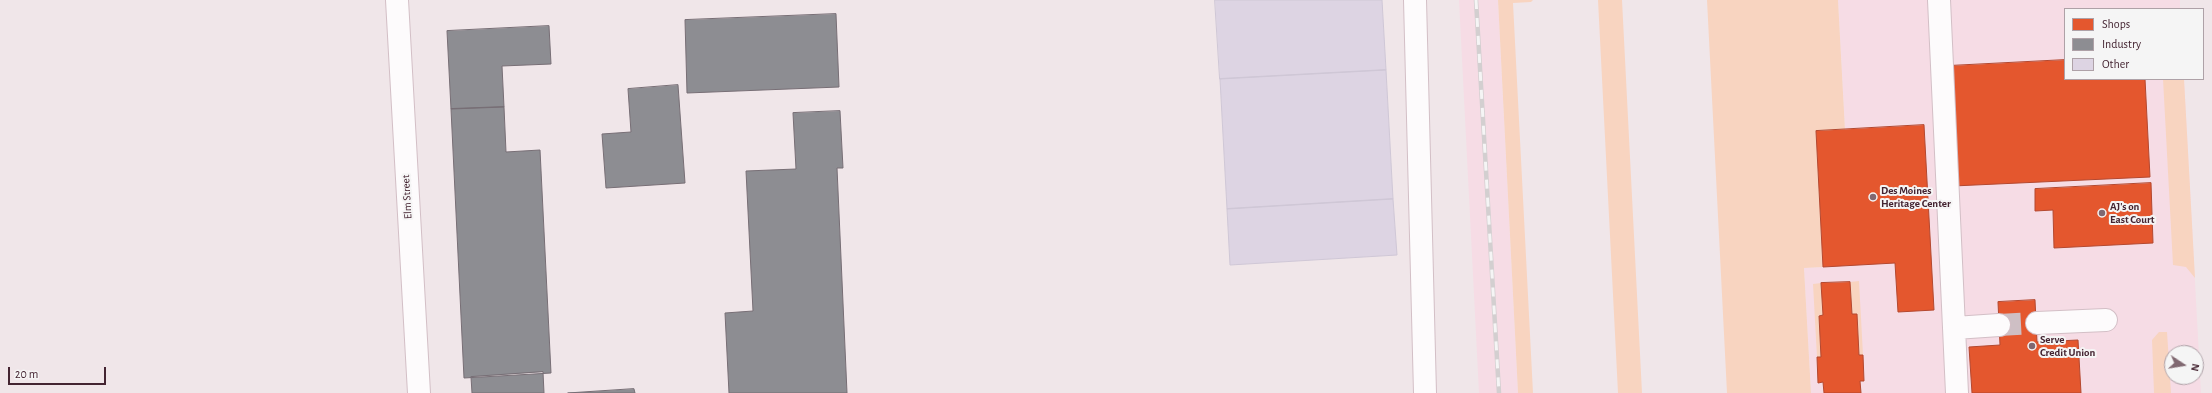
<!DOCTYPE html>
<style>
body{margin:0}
#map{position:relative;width:2212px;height:393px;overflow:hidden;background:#f0e6e9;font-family:"Alegreya Sans",sans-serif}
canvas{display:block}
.legend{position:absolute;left:2064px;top:8px;width:140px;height:72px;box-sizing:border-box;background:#f5f5f5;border:1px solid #aea1a7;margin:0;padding:5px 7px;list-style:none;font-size:12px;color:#442431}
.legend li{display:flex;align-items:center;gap:8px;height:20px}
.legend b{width:20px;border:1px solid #aea1a7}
.north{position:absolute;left:2164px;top:345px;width:40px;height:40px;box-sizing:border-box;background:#f5f5f5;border:1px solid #aea1a7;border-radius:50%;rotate:102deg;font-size:11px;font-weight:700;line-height:16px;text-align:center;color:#442431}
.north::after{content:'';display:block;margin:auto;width:14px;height:18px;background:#806871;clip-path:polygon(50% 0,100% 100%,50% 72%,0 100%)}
.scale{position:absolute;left:8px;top:367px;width:98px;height:18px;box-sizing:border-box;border:2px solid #442431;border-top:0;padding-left:5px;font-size:12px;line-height:14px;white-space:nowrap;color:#442431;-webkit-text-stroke:3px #f5f5f5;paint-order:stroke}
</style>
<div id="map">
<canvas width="2212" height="393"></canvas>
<ul class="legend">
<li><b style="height:11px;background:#e4572e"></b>Shops</li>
<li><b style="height:11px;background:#8d8d92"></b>Industry</li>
<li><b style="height:11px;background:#ddd4e3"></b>Other</li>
</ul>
<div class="north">N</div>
<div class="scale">20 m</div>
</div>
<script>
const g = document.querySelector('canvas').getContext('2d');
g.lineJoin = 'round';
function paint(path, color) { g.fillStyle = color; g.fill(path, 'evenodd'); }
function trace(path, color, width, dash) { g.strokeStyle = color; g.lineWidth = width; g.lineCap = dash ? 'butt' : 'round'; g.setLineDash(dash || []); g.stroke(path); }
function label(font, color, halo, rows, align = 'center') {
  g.font = font + ' "Alegreya Sans",sans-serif'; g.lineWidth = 4; g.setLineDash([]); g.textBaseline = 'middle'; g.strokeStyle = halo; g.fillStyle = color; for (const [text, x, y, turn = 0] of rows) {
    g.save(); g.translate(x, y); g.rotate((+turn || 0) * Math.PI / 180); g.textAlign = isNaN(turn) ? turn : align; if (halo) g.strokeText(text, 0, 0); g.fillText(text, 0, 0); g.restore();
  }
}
paint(new Path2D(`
 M 1459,0 L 1498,0 L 1518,393 L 1479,393 Z
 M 1838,0 L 2180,0 L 2180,9 L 2065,9 L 2065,79 L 2184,79 L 2201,393 L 1811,393 L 1804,268 L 1823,267 L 1816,131 L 1845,129 ZM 2172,353 L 2196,353 L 2196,377 L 2172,377 Z`), '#f6dce5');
paint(new Path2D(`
 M 1498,0 L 1533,0 L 1531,2 L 1513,3 L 1533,393 L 1518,393 Z
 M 1598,0 L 1622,0 L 1642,393 L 1618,393 Z
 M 1707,0 L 1838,0 L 1845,130 L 1816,132 L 1823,267 L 1804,268 L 1811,393 L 1727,393 Z
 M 2163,79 L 2184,79 L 2195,278 L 2186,267 L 2173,265 Z
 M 1859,281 L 1863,355 L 1859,355 L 1857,314 L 1852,314 L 1850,282 Z
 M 1821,283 L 1823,315 L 1819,316 L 1821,357 L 1817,357 L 1813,284 Z
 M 2159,332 L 2167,332 L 2171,393 L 2154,393 L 2152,340 Z`), '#f8d4c0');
const shops = new Path2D(`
 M 2065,60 L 2065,79 L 2145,79 L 2150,177 L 1953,186 L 1948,66 Z
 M 1924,125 L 1934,310 L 1898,312 L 1895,263 L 1823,267 L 1816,131 Z
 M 2151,183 L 2153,243 L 2054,248 L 2053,210 L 2035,211 L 2035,189 Z
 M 1850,282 L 1852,314 L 1857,314 L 1859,355 L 1863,355 L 1864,381 L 1860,381 L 1861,393 L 1824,393 L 1823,382 L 1818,383 L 1817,357 L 1821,357 L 1819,316 L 1823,315 L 1821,283 Z
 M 2035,300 L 2037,342 L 2078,340 L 2081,393 L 1972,393 L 1969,347 L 2000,345 L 1998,302 Z`);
paint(shops, '#e4572e');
trace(shops, '#b4482f', 1);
const industry = new Path2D(`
 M 836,14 L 839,87 L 687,93 L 685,20 Z
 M 549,26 L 551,64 L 502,66 L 504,107 L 451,109 L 447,31 Z
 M 678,85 L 685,183 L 606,188 L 602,134 L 631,132 L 628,89 Z
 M 504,107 L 506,152 L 540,150 L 551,373 L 464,378 L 451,109 Z
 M 840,111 L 843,168 L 837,168 L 847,393 L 729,393 L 725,313 L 753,311 L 746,171 L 796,169 L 793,113 Z
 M 543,372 L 544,393 L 472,393 L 471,377 Z
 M 634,389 L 635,393 L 568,393 Z`);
paint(industry, '#8d8d92');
trace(industry, '#776e75', 1);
const building = new Path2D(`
 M 1215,0 L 1382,0 L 1386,70 L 1220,79 Z
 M 1386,70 L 1393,199 L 1227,209 L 1220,79 Z
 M 1393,199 L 1397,255 L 1230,265 L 1227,209 Z`);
paint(building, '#ddd4e3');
trace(building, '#cfc7d6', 1);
trace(new Path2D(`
 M 1999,325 L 2037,323`), '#cebfc4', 22, [22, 11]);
const minor = new Path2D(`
 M 397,0 L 419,393
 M 1415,0 L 1425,393
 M 1939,0 L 1957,393
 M 2037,323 L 2106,320
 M 1955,328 L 1999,325`);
trace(minor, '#d3bfc6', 24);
trace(minor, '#fdfbfc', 22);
const rail = new Path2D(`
 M 1476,0 L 1499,393`);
trace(rail, '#d3cfd0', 4.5);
trace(rail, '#f5f5f5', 3, [9]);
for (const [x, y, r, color] of [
 [1873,197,4,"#806871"],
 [2102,213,4,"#806871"],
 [2032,346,4,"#806871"]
]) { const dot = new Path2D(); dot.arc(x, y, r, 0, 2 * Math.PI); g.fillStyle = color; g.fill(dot); trace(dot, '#f5f5f5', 1.5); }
label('bold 11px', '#442431', '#f5f5f5', [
 ["Des Moines",1881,191],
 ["Heritage Center",1881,204],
 ["AJ's on",2110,207],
 ["East Court",2110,220],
 ["Serve",2040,340],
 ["Credit Union",2040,353]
], 'left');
label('11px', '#442431', '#f5f5f5', [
 ["Elm Street",407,197,-93]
]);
</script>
